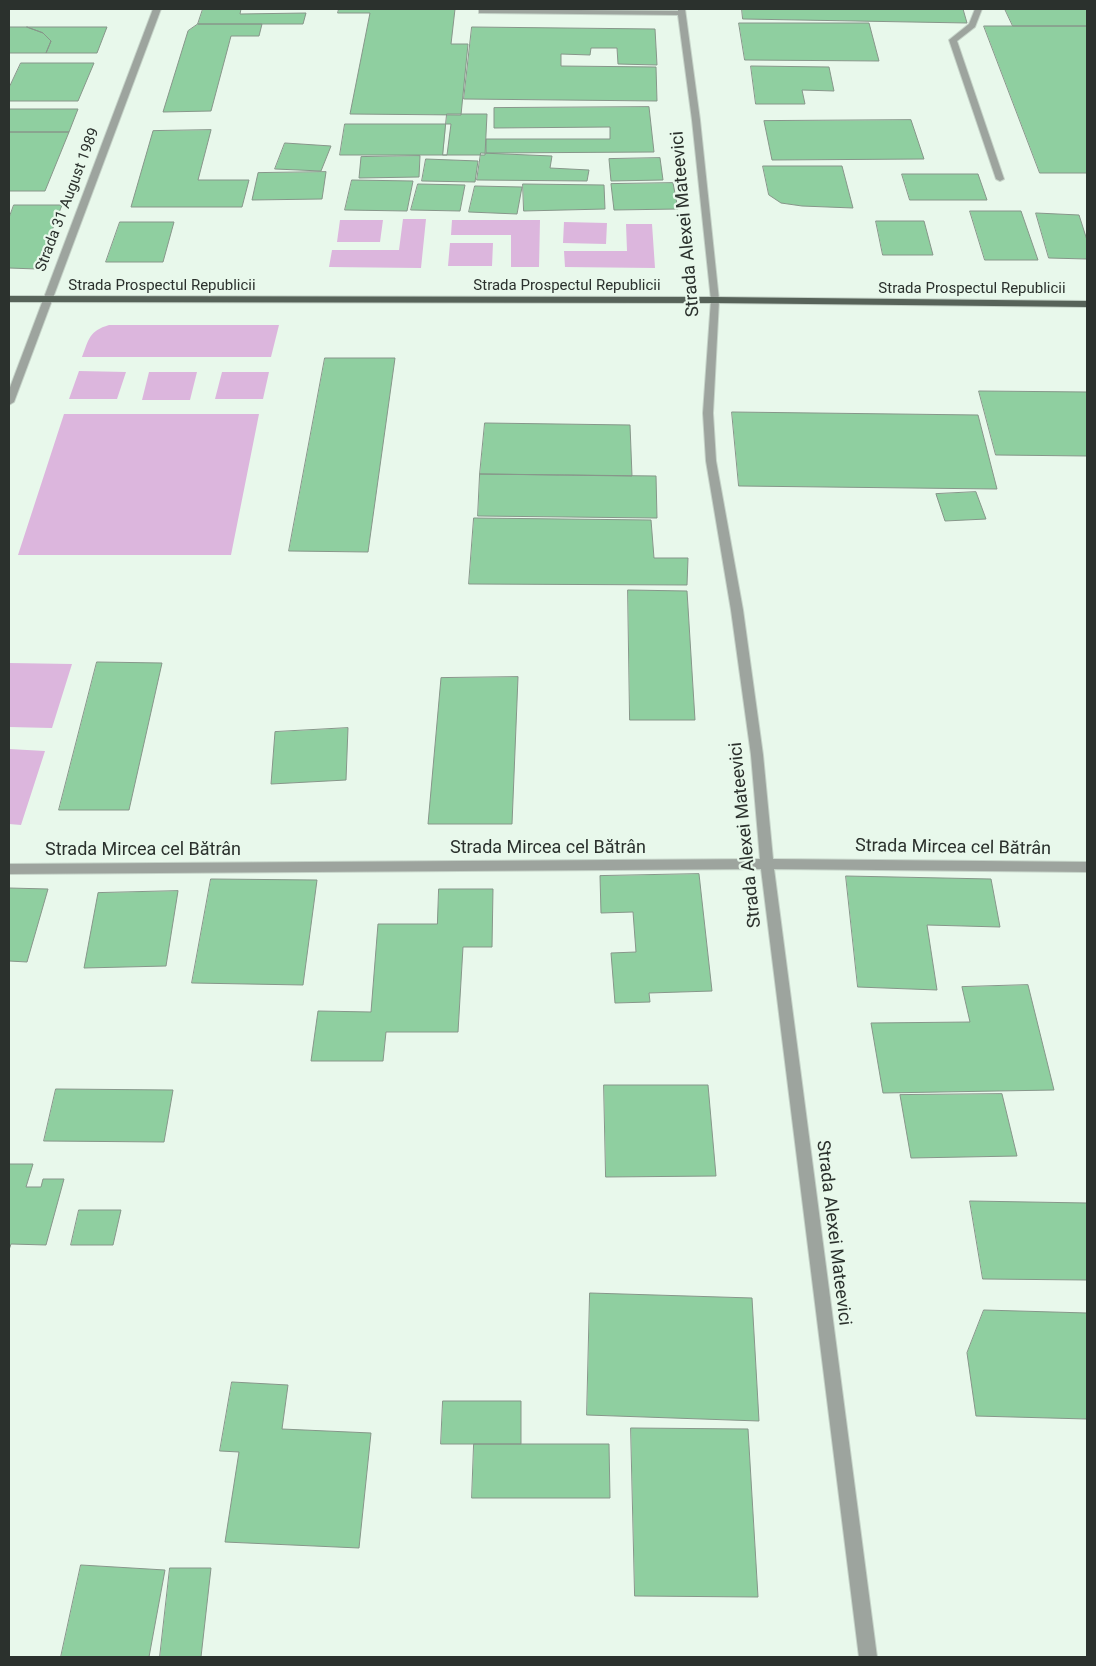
<!DOCTYPE html>
<meta charset="utf-8">
<style>
body{margin:0}
#map{position:relative;width:1096px;height:1666px;overflow:hidden;background:#e8f8eb;font-family:Roboto,sans-serif}
canvas{display:block}
.frame{position:absolute;inset:0;border:10px solid #2b312d;pointer-events:none}
</style>
<div id="map">
<canvas width="1096" height="1666"></canvas>
<div class="frame"></div>
</div>
<script>
const g = document.querySelector('canvas').getContext('2d');
g.lineJoin = 'round';
function paint(path, color) { g.fillStyle = color; g.fill(path, 'evenodd'); }
function trace(path, color, width, dash) { g.strokeStyle = color; g.lineWidth = width; g.lineCap = dash ? 'butt' : 'round'; g.setLineDash(dash || []); g.stroke(path); }
function label(font, color, halo, rows, align = 'center') {
  g.font = font + ' Roboto,sans-serif'; g.lineWidth = 4.5; g.setLineDash([]); g.textBaseline = 'middle'; g.strokeStyle = halo; g.fillStyle = color; for (const [text, x, y, turn = 0] of rows) {
    g.save(); g.translate(x, y); g.rotate((+turn || 0) * Math.PI / 180); g.textAlign = isNaN(turn) ? turn : align; if (halo) g.strokeText(text, 0, 0); g.fillText(text, 0, 0); g.restore();
  }
}
paint(new Path2D(`
 M 403,219 L 426,219 L 421,268 L 329,267 L 332,250 L 399,250 Z
 M 340,220 L 383,220 L 380,242 L 337,242 Z
 M 452,220 L 540,220 L 539,267 L 511,267 L 511,235 L 451,235 Z
 M 564,222 L 607,223 L 606,244 L 563,243 Z
 M 626,224 L 652,224 L 655,268 L 565,267 L 564,251 L 627,251 Z
 M 450,243 L 493,243 L 492,266 L 448,266 Z
 M 109,325 L 279,325 L 271,357 L 82,357 C 89,339 89,331 109,325 Z
 M 79,371 L 126,372 L 117,399 L 69,399 Z
 M 149,372 L 197,372 L 190,400 L 142,400 Z
 M 222,372 L 269,372 L 263,399 L 215,399 Z
 M 64,414 L 259,414 L 231,555 L 18,555 Z
 M 9,663 L 72,664 L 52,728 L 9,727 Z
 M 9,749 L 45,751 L 21,825 L 9,824 Z`), '#dcb6dd');
const building = new Path2D(`
 M 203,9 L 241,9 L 240,14 L 306,13 L 303,24 L 198,24 Z
 M 339,9 L 455,9 L 451,44 L 468,44 L 461,115 L 350,114 L 370,13 L 338,13 Z
 M 742,9 L 963,9 L 967,23 L 743,19 Z
 M 1005,9 L 1087,9 L 1087,26 L 1013,26 Z
 M 739,23 L 869,23 L 879,61 L 745,60 Z
 M 198,24 L 262,24 L 259,36 L 231,36 L 211,111 L 163,112 L 188,31 Z
 M 984,26 L 1087,26 L 1087,173 L 1040,173 Z
 M 9,27 L 27,27 L 43,33 L 51,41 L 46,53 L 9,53 Z
 M 27,27 L 107,27 L 97,53 L 46,53 L 51,41 L 43,33 Z
 M 472,27 L 655,29 L 657,65 L 618,64 L 617,48 L 591,48 L 590,55 L 561,54 L 561,66 L 656,67 L 657,101 L 464,99 Z
 M 21,63 L 94,63 L 78,101 L 9,101 L 9,88 Z
 M 751,66 L 829,67 L 834,91 L 802,90 L 805,104 L 756,104 Z
 M 649,107 L 654,152 L 486,153 L 486,139 L 610,139 L 610,127 L 494,128 L 494,108 Z
 M 9,109 L 78,109 L 69,132 L 9,132 Z
 M 447,114 L 487,114 L 485,155 L 443,155 Z
 M 911,120 L 924,159 L 772,160 L 764,121 Z
 M 345,124 L 451,124 L 447,155 L 340,155 Z
 M 211,130 L 198,180 L 249,180 L 242,207 L 131,207 L 153,131 Z
 M 9,132 L 69,132 L 45,191 L 9,191 Z
 M 285,143 L 331,146 L 321,171 L 275,169 Z
 M 481,153 L 552,156 L 550,168 L 589,170 L 587,181 L 477,180 Z
 M 420,156 L 419,177 L 359,178 L 361,157 Z
 M 660,158 L 663,180 L 611,181 L 609,159 Z
 M 426,159 L 478,161 L 475,182 L 422,181 Z
 M 763,166 L 842,166 L 853,208 L 802,206 L 781,203 L 769,195 Z
 M 326,172 L 322,199 L 252,200 L 258,173 Z
 M 902,174 L 978,174 L 987,200 L 910,200 Z
 M 352,180 L 413,181 L 407,211 L 345,210 Z
 M 673,183 L 678,209 L 614,210 L 611,184 Z
 M 418,184 L 465,185 L 460,211 L 411,210 Z
 M 523,184 L 604,185 L 605,209 L 524,211 Z
 M 475,186 L 522,187 L 517,214 L 469,212 Z
 M 14,205 L 62,205 L 37,269 L 9,268 L 9,218 Z
 M 970,211 L 1021,211 L 1038,260 L 985,260 Z
 M 1036,213 L 1079,215 L 1087,240 L 1087,259 L 1049,258 Z
 M 876,221 L 924,221 L 933,255 L 883,255 Z
 M 120,222 L 174,222 L 163,262 L 106,262 Z
 M 325,358 L 395,358 L 368,552 L 289,551 Z
 M 979,391 L 1087,392 L 1087,456 L 996,455 Z
 M 732,412 L 978,415 L 997,489 L 739,486 Z
 M 485,423 L 630,425 L 632,476 L 480,474 Z
 M 480,474 L 656,476 L 657,518 L 478,516 Z
 M 976,492 L 986,519 L 945,521 L 936,494 Z
 M 474,518 L 651,520 L 654,558 L 688,558 L 687,585 L 469,584 Z
 M 628,590 L 687,591 L 695,720 L 630,720 Z
 M 97,662 L 162,663 L 129,810 L 59,810 Z
 M 518,677 L 512,824 L 428,824 L 441,678 Z
 M 348,728 L 346,780 L 271,784 L 275,732 Z
 M 699,874 L 712,991 L 649,993 L 650,1002 L 615,1003 L 611,953 L 636,952 L 633,912 L 601,913 L 600,876 Z
 M 846,876 L 991,879 L 1000,927 L 927,925 L 937,990 L 858,987 Z
 M 211,879 L 317,880 L 303,985 L 192,983 Z
 M 9,888 L 48,889 L 27,962 L 9,961 Z
 M 439,889 L 493,889 L 492,947 L 463,947 L 458,1032 L 386,1032 L 383,1061 L 311,1061 L 318,1011 L 371,1012 L 378,924 L 437,924 Z
 M 178,891 L 166,966 L 84,968 L 98,893 Z
 M 1028,985 L 1054,1090 L 883,1093 L 871,1023 L 970,1022 L 962,987 Z
 M 604,1085 L 708,1085 L 716,1176 L 606,1177 Z
 M 56,1089 L 173,1090 L 164,1142 L 44,1141 Z
 M 1002,1094 L 1017,1156 L 911,1158 L 900,1095 Z
 M 9,1164 L 33,1164 L 26,1187 L 41,1187 L 43,1179 L 64,1179 L 46,1245 L 11,1244 L 9,1250 Z
 M 970,1201 L 1087,1203 L 1087,1280 L 983,1279 Z
 M 79,1210 L 121,1210 L 113,1245 L 71,1245 Z
 M 590,1293 L 752,1298 L 759,1421 L 587,1415 Z
 M 984,1310 L 1087,1313 L 1087,1419 L 976,1416 L 967,1353 Z
 M 232,1382 L 288,1385 L 282,1429 L 371,1433 L 359,1548 L 225,1542 L 239,1452 L 220,1451 Z
 M 443,1401 L 521,1401 L 521,1444 L 441,1444 Z
 M 631,1428 L 748,1429 L 758,1597 L 635,1596 Z
 M 474,1444 L 609,1444 L 610,1498 L 472,1498 Z
 M 81,1565 L 165,1570 L 149,1657 L 61,1657 Z
 M 170,1568 L 211,1568 L 201,1657 L 160,1657 Z`);
paint(building, '#8fcfa0');
trace(building, '#87968a', 1);
const minor = new Path2D(`
 M 153,9 L 161,9 L 14,402 L 9,405 L 9,390 Z
 M 479,9 L 678,11 L 678,9 L 685,9 L 700,120 L 719,300 L 713,413 L 716,461 L 743,610 L 763,755 L 773,859 L 1087,862 L 1087,872 L 774,869 L 877,1657 L 859,1657 L 761,869 L 9,874 L 9,864 L 760,859 L 751,755 L 731,610 L 706,461 L 703,413 L 711,300 L 692,120 L 678,15 L 482,13 L 479,13 Z
 M 975,9 L 982,9 L 975,27 L 957,41 L 1004,179 L 1000,181 L 996,179 L 949,40 L 969,24 Z`);
const major = new Path2D(`
 M 9,296 L 715,297 L 1087,301 L 1087,307 L 715,303 L 9,302 Z`);
trace(minor, '#c6d4c9', 2);
trace(major, '#c6d4c9', 2);
paint(minor, '#9da49e');
paint(major, '#576359');
label('15px', '#2b312d', '#e8f8eb', [
 ["Strada 31 August 1989",68,200,-69],
 ["Strada Prospectul Republicii",162,286],
 ["Strada Prospectul Republicii",567,286],
 ["Strada Prospectul Republicii",972,289]
]);
label('18px', '#2b312d', '#e8f8eb', [
 ["Strada Alexei Mateevici",686,224,-95],
 ["Strada Alexei Mateevici",746,835,-96],
 ["Strada Mircea cel Bătrân",548,848],
 ["Strada Mircea cel Bătrân",953,848,1],
 ["Strada Mircea cel Bătrân",143,850],
 ["Strada Alexei Mateevici",833,1233,83]
]);
</script>
